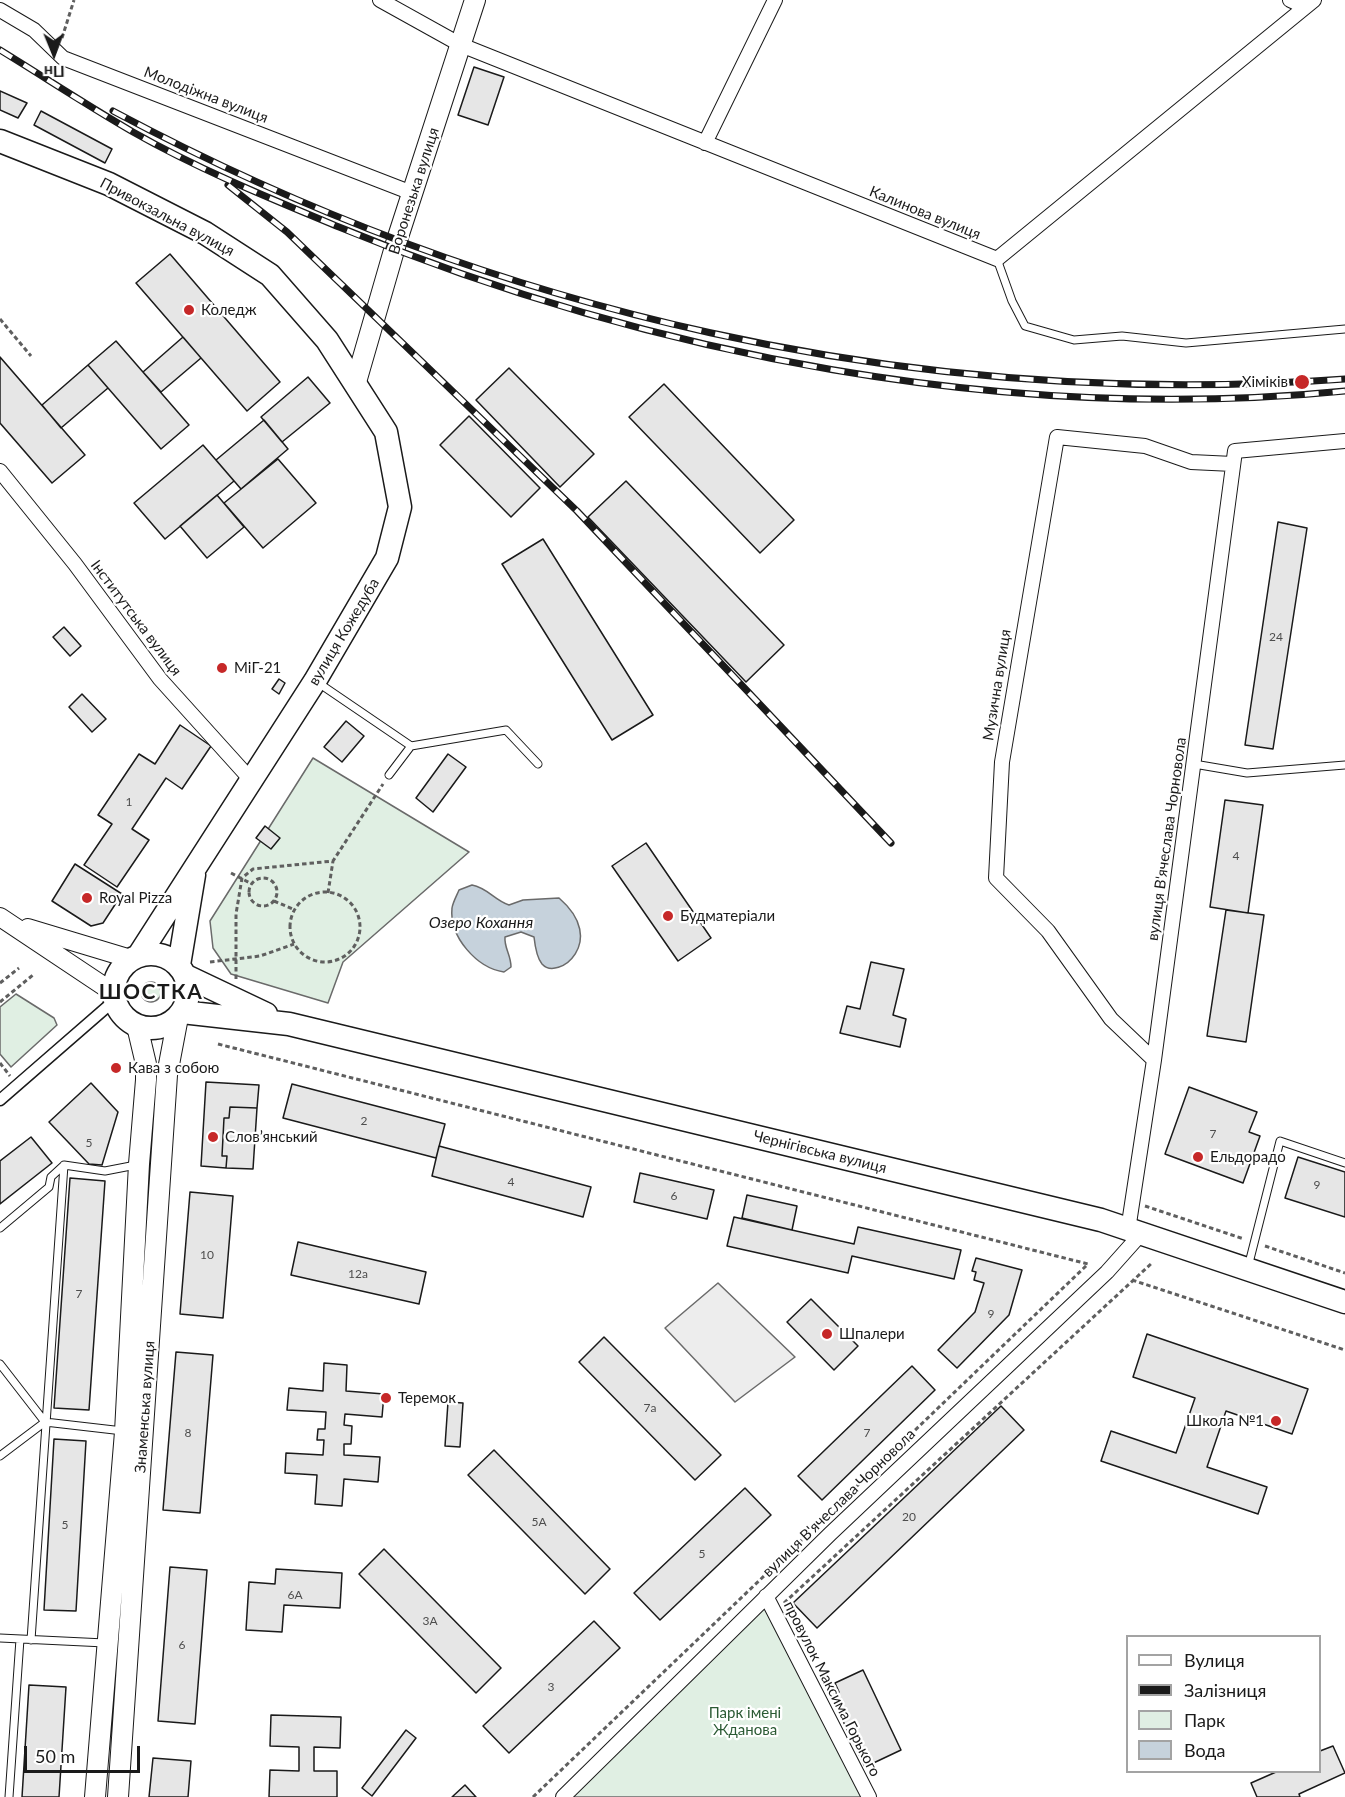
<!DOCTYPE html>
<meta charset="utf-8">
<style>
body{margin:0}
#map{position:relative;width:1345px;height:1797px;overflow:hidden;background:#fff;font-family:Lato,sans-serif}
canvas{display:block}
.legend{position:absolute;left:1126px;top:1635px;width:195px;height:138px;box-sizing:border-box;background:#fff;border:2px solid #a3a3a3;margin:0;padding:8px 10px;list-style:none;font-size:18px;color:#1a1a1a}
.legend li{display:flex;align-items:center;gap:12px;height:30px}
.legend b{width:30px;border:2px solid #a3a3a3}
.north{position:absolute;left:24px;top:24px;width:60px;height:60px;-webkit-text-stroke:4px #fff;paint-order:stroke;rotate:179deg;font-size:16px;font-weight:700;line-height:24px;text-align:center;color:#1a1a1a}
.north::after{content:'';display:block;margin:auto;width:21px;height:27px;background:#1a1a1a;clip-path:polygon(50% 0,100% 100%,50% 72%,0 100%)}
.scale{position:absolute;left:24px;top:1746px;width:116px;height:27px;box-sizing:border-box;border:3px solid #1a1a1a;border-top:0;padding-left:8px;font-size:18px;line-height:21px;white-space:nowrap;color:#1a1a1a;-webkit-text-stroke:4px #fff;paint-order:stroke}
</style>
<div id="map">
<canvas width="1345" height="1797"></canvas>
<ul class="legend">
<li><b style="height:8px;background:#fff"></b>Вулиця</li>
<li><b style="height:8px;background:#1a1a1a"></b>Залізниця</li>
<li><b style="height:16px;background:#e0efe3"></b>Парк</li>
<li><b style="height:16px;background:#c6d2dc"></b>Вода</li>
</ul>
<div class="north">Пн</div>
<div class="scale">50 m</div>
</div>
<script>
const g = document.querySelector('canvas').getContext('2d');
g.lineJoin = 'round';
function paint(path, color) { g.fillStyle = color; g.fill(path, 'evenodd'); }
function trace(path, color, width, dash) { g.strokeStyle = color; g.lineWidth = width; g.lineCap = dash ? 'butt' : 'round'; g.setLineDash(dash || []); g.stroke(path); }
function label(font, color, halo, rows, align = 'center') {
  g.font = font + ' Lato,sans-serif'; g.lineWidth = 4.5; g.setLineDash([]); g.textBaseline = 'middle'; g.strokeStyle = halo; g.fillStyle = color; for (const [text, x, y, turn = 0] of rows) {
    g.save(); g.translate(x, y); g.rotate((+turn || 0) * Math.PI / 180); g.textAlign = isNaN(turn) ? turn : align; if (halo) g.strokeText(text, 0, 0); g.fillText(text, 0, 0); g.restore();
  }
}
const green = new Path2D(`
 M 313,758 L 469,852 L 343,962 L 328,1003 L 231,974 L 213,948 L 210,921 Z
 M141 992a10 10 0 1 1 20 0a10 10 0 1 1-20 0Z
 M 16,994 L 54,1018 L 57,1025 L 11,1067 L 0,1054 L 0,1007 Z
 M 766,1596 L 869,1797 L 561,1797 Z`);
paint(green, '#e0efe3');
trace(green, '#6a6a6a', 1.5);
const parking = new Path2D(`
 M 718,1283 L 795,1357 L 735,1402 L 665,1328 Z`);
paint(parking, '#ededed');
trace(parking, '#6a6a6a', 1.5);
const water = new Path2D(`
 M 472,885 C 488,888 494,900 509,905 L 523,900 L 559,898 C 609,941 558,982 542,964 C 537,958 535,946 534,937 L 521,932 L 505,937 C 504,948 511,955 511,967 L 504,972 C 477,968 449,937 452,908 C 453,902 457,895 459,890 Z`);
paint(water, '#c6d2dc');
trace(water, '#6a6a6a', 1.5);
const building = new Path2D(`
 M 474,67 L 504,77 L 488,125 L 458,115 Z
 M 0,91 L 27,103 L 18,118 L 0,110 Z
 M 41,111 L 112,149 L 105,163 L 34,125 Z
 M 170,254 L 280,382 L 247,411 L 136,283 Z
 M 183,337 L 201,358 L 161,392 L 143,372 Z
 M 116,341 L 189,425 L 161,449 L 88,365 Z
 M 0,357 L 85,455 L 52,483 L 0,423 Z
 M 88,365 L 108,388 L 61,428 L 42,405 Z
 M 509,368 L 594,454 L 560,487 L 476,400 Z
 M 308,377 L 330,403 L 282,442 L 261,417 Z
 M 664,384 L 794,520 L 760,553 L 629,417 Z
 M 469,416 L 540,488 L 511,517 L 440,445 Z
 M 264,420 L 288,449 L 241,489 L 216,460 Z
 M 203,445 L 234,481 L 165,539 L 134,503 Z
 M 278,459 L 316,503 L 263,548 L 224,503 Z
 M 626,481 L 784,645 L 746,682 L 588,517 Z
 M 217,495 L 244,527 L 207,558 L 180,526 Z
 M 1278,522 L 1307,528 L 1273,749 L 1245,745 Z
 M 543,539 L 653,715 L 612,740 L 502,564 Z
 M 64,627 L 81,646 L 70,656 L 53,637 Z
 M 279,679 L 285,683 L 279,694 L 272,689 Z
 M 82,694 L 106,719 L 92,732 L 69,707 Z
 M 346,721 L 364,736 L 342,762 L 324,747 Z
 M 180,725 L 211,746 L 182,789 L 166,778 L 132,829 L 149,840 L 117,887 L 84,865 L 112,824 L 98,815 L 139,754 L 155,764 Z
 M 448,754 L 466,767 L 433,812 L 416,798 Z
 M 1225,800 L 1263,805 L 1248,913 L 1210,907 Z
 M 265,826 L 280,838 L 271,849 L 256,838 Z
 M 646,843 L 711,938 L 678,961 L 612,866 Z
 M 75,864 L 122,894 L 103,923 L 91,926 L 52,901 Z
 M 1226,910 L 1264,915 L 1246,1042 L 1207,1036 Z
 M 871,962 L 904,969 L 893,1015 L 906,1019 L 900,1047 L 840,1033 L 847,1006 L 860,1009 Z
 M 206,1082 L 259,1085 L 257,1108 L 230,1107 L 229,1118 L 224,1118 L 222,1156 L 227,1156 L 226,1168 L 201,1166 Z
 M 91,1083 L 118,1112 L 102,1165 L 89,1164 L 49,1122 Z
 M 292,1084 L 445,1124 L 436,1158 L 283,1118 Z
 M 1189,1087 L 1257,1112 L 1249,1132 L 1260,1136 L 1243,1183 L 1165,1154 Z
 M 230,1107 L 257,1108 L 253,1169 L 226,1168 L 227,1156 L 222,1156 L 224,1118 L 229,1118 Z
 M 31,1137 L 52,1163 L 0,1204 L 0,1161 Z
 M 439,1146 L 591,1187 L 583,1217 L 432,1176 Z
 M 1298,1157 L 1345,1172 L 1345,1217 L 1285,1198 Z
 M 640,1173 L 714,1190 L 707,1219 L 634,1202 Z
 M 70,1178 L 105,1181 L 89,1410 L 54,1408 Z
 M 190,1192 L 233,1196 L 223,1318 L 180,1314 Z
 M 747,1195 L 797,1206 L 792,1230 L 742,1218 Z
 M 734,1217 L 854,1244 L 858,1227 L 961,1250 L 954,1279 L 852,1256 L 848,1273 L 727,1246 Z
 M 298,1242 L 426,1272 L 419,1304 L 291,1275 Z
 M 976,1258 L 1022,1270 L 1009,1315 L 957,1368 L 938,1350 L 975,1312 L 984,1283 L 974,1280 L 976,1272 L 972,1271 Z
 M 811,1299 L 858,1346 L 834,1370 L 787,1322 Z
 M 1147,1334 L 1308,1389 L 1292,1434 L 1226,1411 L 1207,1467 L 1267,1487 L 1258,1514 L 1101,1461 L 1111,1431 L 1176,1453 L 1195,1398 L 1133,1377 Z
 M 604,1337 L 721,1455 L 695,1480 L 579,1362 Z
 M 176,1352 L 213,1355 L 200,1513 L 163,1510 Z
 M 324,1363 L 347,1365 L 346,1391 L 384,1394 L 382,1417 L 345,1414 L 344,1425 L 352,1426 L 351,1444 L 344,1444 L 344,1455 L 380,1457 L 378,1482 L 344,1479 L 342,1506 L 315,1504 L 317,1475 L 285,1473 L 286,1453 L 323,1455 L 324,1440 L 317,1440 L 318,1429 L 325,1429 L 326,1412 L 287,1410 L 289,1388 L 323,1391 Z
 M 912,1366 L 935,1390 L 822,1500 L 798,1476 Z
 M 448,1402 L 463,1403 L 460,1447 L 445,1446 Z
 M 1001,1406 L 1024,1430 L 817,1628 L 793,1603 Z
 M 54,1439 L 86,1441 L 76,1611 L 44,1610 Z
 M 494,1450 L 610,1569 L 585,1594 L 468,1475 Z
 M 745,1488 L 771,1515 L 660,1620 L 634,1593 Z
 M 384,1549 L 501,1668 L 476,1693 L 359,1574 Z
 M 170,1567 L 207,1570 L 195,1724 L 158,1721 Z
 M 276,1569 L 342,1573 L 340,1608 L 284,1605 L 282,1632 L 246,1630 L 249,1582 L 275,1584 Z
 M 594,1621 L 620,1648 L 509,1753 L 483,1726 Z
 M 863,1670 L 901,1750 L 865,1767 L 831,1696 L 839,1692 L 835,1683 Z
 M 29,1685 L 66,1687 L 59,1797 L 22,1797 Z
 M 271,1715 L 341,1717 L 340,1748 L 314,1747 L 314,1771 L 337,1771 L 337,1797 L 269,1797 L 270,1770 L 299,1771 L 299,1747 L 270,1746 Z
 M 406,1730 L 416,1738 L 372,1796 L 362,1788 Z
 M 1333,1746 L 1345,1773 L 1299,1794 L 1300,1797 L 1257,1797 L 1251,1783 L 1276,1772 L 1320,1772 L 1320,1751 Z
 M 153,1758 L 191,1761 L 188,1797 L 149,1797 Z
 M 465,1785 L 476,1797 L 452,1797 Z`);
paint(building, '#e6e6e6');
trace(building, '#1a1a1a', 1.5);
const service = new Path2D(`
 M 997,259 L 1012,301 L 1025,326 L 1074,340 L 1122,336 L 1186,343 L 1345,329
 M 317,682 L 411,746 L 389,775
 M 411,746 L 506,730 L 538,764
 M 1194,764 L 1247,773 L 1345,765
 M 0,1228 L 49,1187 L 51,1177 L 64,1165 L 105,1171 L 136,1165
 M 1248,1267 L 1280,1141 L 1345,1163
 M 0,1364 L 45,1422
 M 0,1456 L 45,1422 L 123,1431
 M 0,1638 L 105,1643
 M 31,1640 L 64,1165
 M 9,1797 L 20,1639`);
const pedestrian = new Path2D(`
 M 0,1100 L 115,1000`);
const minor = new Path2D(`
 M 380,0 L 461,45 L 997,259 L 1314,0
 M 1290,0 L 1305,7
 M 0,10 L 34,30 L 63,58 L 412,193
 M 705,143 L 775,0
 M 0,471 L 75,564 L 160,679 L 252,781
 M 1154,1060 L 1111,1019 L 1048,931 L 996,878 L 1002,762 L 1057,437 L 1145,446 L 1191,462 L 1233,464
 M 1128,1230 L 1154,1060 L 1235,451 L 1345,441
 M 766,1596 L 869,1797
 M 563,1797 L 830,1534 L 1107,1272 L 1140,1235`);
const tertiary = new Path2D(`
 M 0,917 L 114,993
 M 28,928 L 131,959`);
const secondary = new Path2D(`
 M 356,382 L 397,240 L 475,0
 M 95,1797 L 125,1432 L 139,1164 L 146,1080 L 146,1064 L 137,1026
 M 118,1797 L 167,1075 L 178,1017`);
const primary = new Path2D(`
 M 0,141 L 109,184 L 205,233 L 270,275 L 327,340 L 386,432 L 400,507 L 387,558 L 315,681 L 139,955
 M114 991a37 37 0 1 1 74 0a37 37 0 1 1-74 0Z
 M 179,965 L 194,875
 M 186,976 L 266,1014
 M 182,1012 L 289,1024 L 1101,1220 L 1345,1302`);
trace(service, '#1a1a1a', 9);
trace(pedestrian, '#1a1a1a', 13);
trace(minor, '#1a1a1a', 16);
trace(tertiary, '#1a1a1a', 20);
trace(secondary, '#1a1a1a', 22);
trace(primary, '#1a1a1a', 25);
trace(new Path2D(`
 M 62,38 L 74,0
 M 0,319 L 31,356
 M 231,873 L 252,884
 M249 892a14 14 0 1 1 28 0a14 14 0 1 1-28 0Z
 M290 927a35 35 0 1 1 70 0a35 35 0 1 1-70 0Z
 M 328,893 L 333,861
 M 274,901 L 295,910
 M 210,962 L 260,956 L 294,944
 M 236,979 L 236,914 L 242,878 L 253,869 L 333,861 L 383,784
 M 0,983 L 19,968
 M 0,1002 L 33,975
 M 218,1044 L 1088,1264
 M 0,1063 L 10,1076
 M 1145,1206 L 1244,1239
 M 1265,1246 L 1345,1273
 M 1132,1280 L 1345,1350
 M 834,1508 L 1088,1264
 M 784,1603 L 1153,1262
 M 533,1797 L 810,1532`), '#5f5f5f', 3, [4.5, 3]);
trace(service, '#fff', 7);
trace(pedestrian, '#fff', 10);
trace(minor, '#fff', 14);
trace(tertiary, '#fff', 18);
trace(secondary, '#fff', 20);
trace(primary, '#fff', 22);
const rail = new Path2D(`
 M 0,50 C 44,77 88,106 133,132 C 198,169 269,198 339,227 C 652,356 1007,424 1345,391
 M 113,111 C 493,314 915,410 1345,379
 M 228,185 L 287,232 L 577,511 L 891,843`);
trace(rail, '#1a1a1a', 7);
trace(rail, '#fff', 4.5, [14]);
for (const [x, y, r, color] of [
 [189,310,6,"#c62828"],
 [1302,382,8,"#c62828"],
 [222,668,6,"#c62828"],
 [87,898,6,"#c62828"],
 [668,916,6,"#c62828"],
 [116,1068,6,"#c62828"],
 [213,1137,6,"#c62828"],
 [1198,1157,6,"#c62828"],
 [827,1334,6,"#c62828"],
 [386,1398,6,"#c62828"],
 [1276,1421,6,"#c62828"]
]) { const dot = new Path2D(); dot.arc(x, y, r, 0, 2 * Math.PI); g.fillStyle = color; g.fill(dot); trace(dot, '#fff', 2); }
label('12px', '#4d4d4d', null, [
 ["24",1276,637],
 ["1",129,802],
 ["4",1236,856],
 ["2",364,1121],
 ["7",1213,1134],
 ["5",89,1143],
 ["4",511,1182],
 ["9",1317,1185],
 ["6",674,1196],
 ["10",207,1255],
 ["12а",358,1274],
 ["7",79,1294],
 ["9",991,1314],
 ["7а",650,1408],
 ["8",188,1433],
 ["7",867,1433],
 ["20",909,1517],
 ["5А",539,1522],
 ["5",65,1525],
 ["5",702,1554],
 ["6А",295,1595],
 ["3А",430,1621],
 ["6",182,1645],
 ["3",551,1687]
]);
label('15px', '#1a1a1a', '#fff', [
 ["Молодіжна вулиця",206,95,21],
 ["Воронезька вулиця",414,191,-72],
 ["Калинова вулиця",925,213,22],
 ["Привокзальна вулиця",167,217,28],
 ["Інститутська вулиця",136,618,53],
 ["вулиця Кожедуба",344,632,-59],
 ["Музична вулиця",997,685,-81],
 ["вулиця В'ячеслава Чорновола",1167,839,-82],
 ["Чернігівська вулиця",820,1152,14],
 ["Знаменська вулиця",145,1407,-86],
 ["вулиця В'ячеслава Чорновола",839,1503,-44],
 ["провулок Максима Горького",832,1689,63]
]);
label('15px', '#1a1a1a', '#fff', [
 ["Коледж",201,310],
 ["Хіміків",1288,382,"right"],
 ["МіГ-21",234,668],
 ["Royal Pizza",99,898],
 ["Будматеріали",680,916],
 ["Кава з собою",128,1068],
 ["Слов’янський",225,1137],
 ["Ельдорадо",1210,1157],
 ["Шпалери",839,1334],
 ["Теремок",398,1398],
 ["Школа №1",1264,1421,"right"]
], 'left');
label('15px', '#2b5a34', '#fff', [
 ["Парк імені",745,1713],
 ["Жданова",745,1730]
]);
label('italic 16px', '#1a1a1a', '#fff', [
 ["Озеро Кохання",481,923]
]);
g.letterSpacing = '1.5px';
label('bold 21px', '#1a1a1a', '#fff', [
 ["ШОСТКА",151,992]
]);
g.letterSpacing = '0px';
</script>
